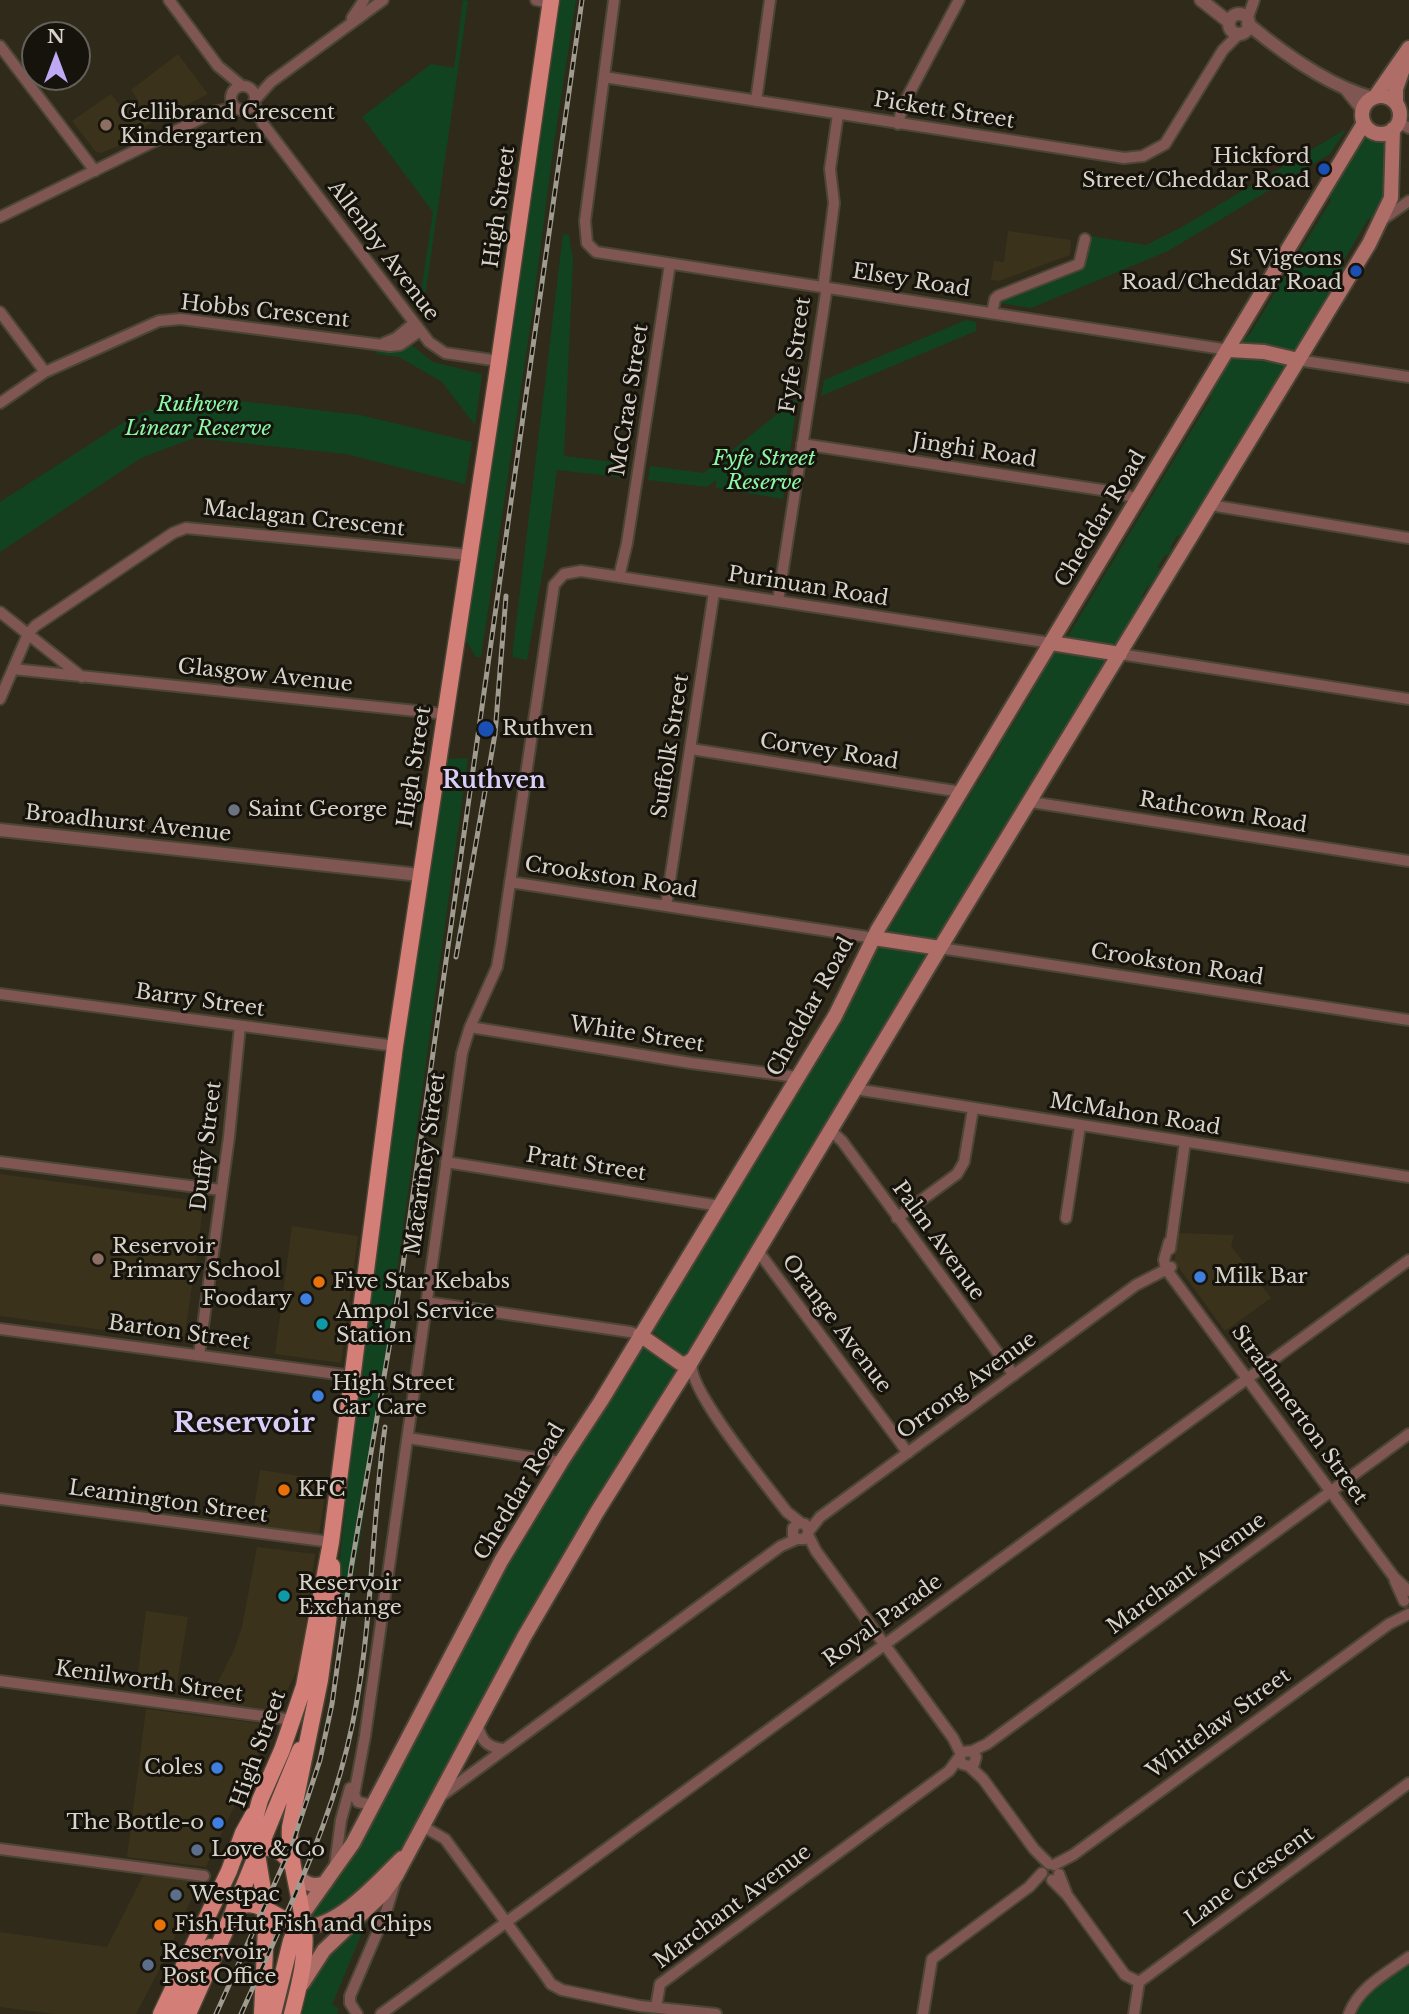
<!DOCTYPE html>
<style>
body{margin:0}
#map{position:relative;width:1409px;height:2014px;overflow:hidden;background:#302a1a;font-family:"Libre Baskerville",serif}
canvas{display:block}
.north{position:absolute;left:21px;top:21px;width:70px;height:70px;box-sizing:border-box;background:#16130c;border:2px solid #636058;border-radius:50%;rotate:0deg;font-size:19px;font-weight:700;line-height:28px;text-align:center;color:#d7d3c9}
.north::after{content:'';display:block;margin:auto;width:24px;height:32px;background:#bea9f5;clip-path:polygon(50% 0,100% 100%,50% 72%,0 100%)}
</style>
<div id="map">
<canvas width="1409" height="2014"></canvas>
<div class="north">N</div>
</div>
<script>
const g = document.querySelector('canvas').getContext('2d');
g.lineJoin = 'round';
function paint(path, color) { g.fillStyle = color; g.fill(path, 'evenodd'); }
function trace(path, color, width, dash) { g.strokeStyle = color; g.lineWidth = width; g.lineCap = dash ? 'butt' : 'round'; g.setLineDash(dash || []); g.stroke(path); }
function label(font, color, halo, rows, align = 'center') {
  g.font = font + ' "Libre Baskerville",serif'; g.lineWidth = 6; g.setLineDash([]); g.textBaseline = 'middle'; g.strokeStyle = halo; g.fillStyle = color; for (const [text, x, y, turn = 0] of rows) {
    g.save(); g.translate(x, y); g.rotate((+turn || 0) * Math.PI / 180); g.textAlign = isNaN(turn) ? turn : align; if (halo) g.strokeText(text, 0, 0); g.fillText(text, 0, 0); g.restore();
  }
}
paint(new Path2D(`
 M 178,54 L 208,94 L 140,129 L 142,136 L 101,153 L 96,152 L 72,121 L 111,94 L 119,104 L 126,100 L 131,106 L 138,100 L 131,90 Z
 M 1008,231 L 1071,240 L 1070,255 L 999,281 L 991,280 L 994,261 L 1004,262 Z
 M 0,1174 L 204,1202 L 184,1341 L 0,1316 Z
 M 292,1226 L 358,1236 L 341,1363 L 275,1354 Z
 M 1179,1233 L 1234,1235 L 1231,1246 L 1271,1298 L 1225,1331 L 1174,1261 Z
 M 260,1470 L 327,1480 L 319,1536 L 251,1527 Z
 M 257,1547 L 315,1554 L 300,1665 L 280,1704 L 272,1711 L 206,1705 L 234,1650 L 242,1627 Z
 M 146,1611 L 188,1617 L 177,1683 L 137,1679 Z
 M 146,1709 L 272,1725 L 206,1867 L 127,1857 Z
 M 144,1874 L 188,1879 L 196,1888 L 167,1955 L 136,2014 L 55,2014 L 0,2007 L 0,1932 L 107,1947 Z`), '#3b321b');
paint(new Path2D(`
 M 463,0 L 468,1 L 423,310 L 419,305 L 433,212 L 362,117 L 431,64 L 454,68 Z
 M 560,0 L 576,0 L 553,150 L 532,314 L 481,657 L 476,657 L 465,639 L 505,385 Z
 M 1346,129 L 1330,154 L 1168,251 L 1031,308 L 1000,303 L 1006,297 L 1080,270 L 1087,258 L 1090,236 L 1146,245 L 1180,228 Z
 M 1363,129 L 1374,136 L 1387,136 L 1390,179 L 1378,218 L 1368,219 L 1340,267 L 1349,267 L 1296,353 L 1240,344 L 1241,341 L 1250,334 L 1331,200 L 1328,194 Z
 M 563,234 L 569,235 L 573,260 L 564,456 L 629,464 L 626,478 L 557,470 L 546,553 L 527,660 L 512,657 Z
 M 966,320 L 976,322 L 976,331 L 821,396 L 824,380 Z
 M 410,344 L 433,362 L 482,374 L 475,425 L 442,382 L 399,357 L 376,354 L 378,349 Z
 M 1249,355 L 1282,362 L 1287,369 L 1187,533 L 1177,536 L 1169,549 L 1179,547 L 1175,554 L 1164,556 L 1157,568 L 1166,568 L 1157,583 L 1148,586 L 1141,597 L 1149,597 L 1120,644 L 1115,647 L 1065,641 L 1211,398 L 1209,392 L 1230,359 Z
 M 189,395 L 360,415 L 472,442 L 465,484 L 346,454 L 194,438 L 141,458 L 0,552 L 0,502 L 132,417 Z
 M 798,397 L 783,499 L 716,488 L 716,480 L 707,487 L 648,480 L 650,466 L 704,473 Z
 M 1058,650 L 1100,656 L 1107,662 L 941,940 L 925,941 L 887,934 L 885,931 L 886,926 L 892,924 L 941,843 L 939,839 L 943,831 L 948,831 L 972,792 L 970,787 L 972,783 L 977,784 L 1001,745 L 998,739 L 1003,733 L 1008,732 L 1033,691 L 1031,687 L 1052,652 Z
 M 468,758 L 360,1540 L 348,1601 L 342,1599 L 337,1587 L 356,1409 L 409,1012 L 447,759 Z
 M 878,945 L 927,953 L 929,955 L 686,1360 L 673,1353 L 667,1343 L 650,1329 Z
 M 641,1344 L 670,1363 L 676,1374 L 445,1770 L 406,1842 L 385,1868 L 360,1891 L 325,1917 L 310,1920 L 308,1917 L 507,1566 Z
 M 369,1916 L 332,2005 L 339,2008 L 337,2014 L 302,2014 L 310,1980 L 322,1961 Z
 M 1409,1962 L 1409,2014 L 1357,2014 C 1361,1989 1390,1975 1409,1962 Z`), '#114321');
const minor = new Path2D(`
 M 169,0 L 218,66 L 242,86
 M 536,0 L 551,3
 M 614,0 L 585,221 L 587,243 L 596,252 L 1229,350
 M 352,18 L 364,0
 M 1247,20 L 1254,0
 M 0,46 L 95,171
 M 604,77 L 1124,158 L 1143,156 L 1165,144 L 1223,50 L 1239,34
 M231 98a12 12 0 1 1 24 0a12 12 0 1 1-24 0Z
 M 254,101 L 271,82 L 383,0
 M 756,101 L 770,0
 M 254,103 L 263,124 L 429,342 L 445,353 L 499,361
 M 1398,122 L 1409,128
 M 898,124 L 903,105 L 959,0
 M 0,217 L 214,112 L 235,108
 M 1382,220 L 1409,201
 M 0,312 L 45,372
 M 992,313 L 995,299 L 998,296 L 1079,264 L 1085,239
 M 384,343 L 396,338 L 414,323
 M 1298,360 L 1409,377
 M 0,403 L 45,372 L 159,321 L 181,319 L 390,346 L 400,345 L 420,331
 M 802,444 L 1115,492 L 1138,499
 M 1210,505 L 1409,538
 M 619,577 L 627,543 L 670,264
 M 778,601 L 826,293 L 824,282 L 834,203 L 830,169 L 838,114
 M 0,612 L 82,677
 M 1120,654 L 1409,699
 M 13,669 L 445,714
 M 0,699 L 28,634 L 35,626 L 173,533 L 186,528 L 469,555
 M 691,749 L 961,792
 M 1031,802 L 1409,861
 M 510,882 L 874,938
 M 666,906 L 714,592
 M 940,948 L 1409,1020
 M 0,994 L 395,1046
 M 470,1027 L 691,1063 L 797,1077
 M 855,1089 L 1409,1177
 M 831,1131 L 842,1141 L 1014,1375
 M 0,1162 L 221,1190
 M 446,1162 L 720,1206
 M 897,1218 L 957,1174 L 964,1162 L 973,1109
 M 1066,1218 L 1080,1126
 M 1169,1242 L 1164,1260 L 1166,1269 L 1394,1577 L 1409,1591
 M 1170,1249 L 1185,1142
 M 758,1251 L 908,1453
 M 426,1302 L 630,1332 L 640,1335
 M 0,1329 L 352,1376
 M 199,1355 L 229,1137 L 240,1026
 M 692,1363 C 686,1388 769,1488 787,1512 L 801,1523
 M 408,1438 L 561,1462
 M 0,1499 L 331,1542
 M 809,1531 L 820,1517 L 1136,1285 L 1171,1267
 M 808,1535 L 816,1551 L 953,1738 L 961,1754
 M 1395,1581 L 1404,1601
 M 0,1681 L 293,1720
 M 477,1723 C 481,1740 486,1747 503,1749
 M 972,1751 L 987,1744 L 1409,1434
 M 969,1766 L 983,1779 L 1034,1849 L 1049,1864
 M 441,1796 L 781,1546 L 797,1539 L 805,1539 L 809,1531 L 805,1524 L 798,1523 L 793,1528 L 793,1535 L 797,1539
 M 373,1805 L 358,1802 L 354,1795 L 365,1736 L 462,1053 L 470,1027 L 497,967 L 501,944 L 554,585 L 564,574 L 581,571 L 1051,643
 M 424,1827 L 445,1839 L 545,1975 L 551,1984 L 562,1990 L 640,2006 L 716,2014
 M 0,1849 L 204,1876
 M 335,1865 L 341,1820 L 350,1788
 M 1054,1865 L 1073,1855 L 1389,1624 L 1409,1614
 M 1059,1874 L 1066,1892
 M 1052,1880 L 1067,1895 L 1125,1975 L 1139,1982
 M 656,2007 L 660,1984 L 949,1771 L 963,1752 L 972,1751 L 976,1757 L 974,1764 L 969,1766 L 962,1764 L 960,1759
 M 357,2014 L 350,2003 L 350,1996 L 386,1912 L 395,1882
 M 381,2014 L 1409,1260
 M 923,2014 L 932,1959 L 1029,1887 L 1042,1873
 M 1134,2014 L 1139,1982 L 1409,1783
 M 1349,2014 C 1359,1987 1387,1973 1409,1957`);
const tertiary = new Path2D(`
 M 1201,0 L 1229,22
 M1229 24a10 10 0 1 1 20 0a10 10 0 1 1-20 0Z
 M 1248,24 C 1284,54 1328,86 1373,98
 M 1346,89 L 1363,110
 M 0,830 L 420,875`);
const secondary = new Path2D(`
 M1362 115a19 19 0 1 1 38 0a19 19 0 1 1-38 0Z
 M 1375,97 L 1409,48
 M 1396,103 L 1396,89 L 1405,63
 M 1229,350 L 1264,352 L 1298,360
 M 1051,643 L 1120,654
 M 874,938 L 940,948
 M 640,1335 L 680,1363 L 686,1364 L 693,1359
 M 294,1872 C 303,1883 312,1888 325,1883
 M 302,1915 L 353,1843 L 501,1561 L 561,1462 L 601,1401 L 835,1016 L 878,929 L 1364,123
 M 304,1927 C 340,1926 377,1882 402,1858
 M 302,1984 L 324,1950 L 383,1894 L 396,1876 L 524,1637 L 597,1512 L 690,1364 L 940,948 L 1369,244 L 1391,198 L 1393,129`);
const primary = new Path2D(`
 M 251,1850 C 270,1843 284,1850 293,1867
 M 234,1909 C 257,1892 281,1925 304,1927
 M 163,2010 L 171,2012 L 176,2008 L 200,1960 L 210,1947
 M 161,2014 L 229,1871 L 243,1833 L 253,1815
 M 188,2014 L 226,1929 L 300,1750
 M 262,2014 L 266,1928 L 263,1890 L 254,1836 L 255,1818 L 260,1800 L 282,1750 L 304,1686 L 331,1542 L 395,1046 L 499,361 L 551,0
 M 273,2014 L 291,1941 L 301,1916
 M 292,2014 C 299,1986 307,1958 304,1929 C 301,1895 288,1861 290,1827 L 320,1680 L 332,1593 L 332,1566`);
trace(minor, '#4b4536', 14);
trace(tertiary, '#4b4536', 16);
trace(secondary, '#4b4536', 18);
trace(primary, '#4b4536', 19);
trace(minor, '#7f5652', 10);
trace(tertiary, '#7f5652', 12);
trace(secondary, '#ae6d67', 14);
trace(primary, '#d37f77', 16);
const rail = new Path2D(`
 M 456,957 L 495,734 L 506,596
 M 216,2014 L 292,1845 L 320,1760 L 332,1704 L 351,1569 L 402,1272 L 582,0
 M 241,2014 C 280,1926 324,1842 347,1748 C 373,1644 370,1534 385,1427`);
trace(rail, '#9f9b8f', 5);
trace(rail, '#16130c', 2.5, [8]);
for (const [x, y, r, color] of [
 [106,125,7,"#8d6e63"],
 [1324,169,7,"#1a4fb4"],
 [1356,271,7,"#1a4fb4"],
 [486,729,9,"#1a4fb4"],
 [234,810,7,"#6b7280"],
 [98,1259,7,"#8d6e63"],
 [1200,1277,7,"#3f7fe0"],
 [319,1282,7,"#e8710a"],
 [306,1299,7,"#3f7fe0"],
 [322,1324,7,"#0f9aa8"],
 [318,1396,7,"#3f7fe0"],
 [284,1490,7,"#e8710a"],
 [284,1596,7,"#0f9aa8"],
 [217,1768,7,"#3f7fe0"],
 [218,1823,7,"#3f7fe0"],
 [197,1850,7,"#5c6f8a"],
 [176,1895,7,"#5c6f8a"],
 [160,1925,7,"#e8710a"],
 [148,1965,7,"#5c6f8a"]
]) { const dot = new Path2D(); dot.arc(x, y, r, 0, 2 * Math.PI); g.fillStyle = color; g.fill(dot); trace(dot, '#16130c', 2.5); }
label('21px', '#d7d3c9', '#16130c', [
 ["Pickett Street",944,111,9],
 ["High Street",500,207,-82],
 ["Allenby Avenue",383,251,53],
 ["Elsey Road",911,281,9],
 ["Hobbs Crescent",265,312,6],
 ["Fyfe Street",796,355,-82],
 ["McCrae Street",630,400,-81],
 ["Jinghi Road",974,451,9],
 ["Maclagan Crescent",304,519,6],
 ["Cheddar Road",1101,519,-59],
 ["Purinuan Road",808,587,9],
 ["Glasgow Avenue",265,676,6],
 ["Suffolk Street",671,746,-81],
 ["Corvey Road",829,752,9],
 ["High Street",415,767,-81],
 ["Rathcown Road",1223,813,9],
 ["Broadhurst Avenue",128,824,6],
 ["Crookston Road",611,878,9],
 ["Crookston Road",1177,965,9],
 ["Barry Street",200,1001,8],
 ["Cheddar Road",811,1007,-61],
 ["White Street",637,1035,9],
 ["McMahon Road",1135,1115,9],
 ["Duffy Street",207,1146,-83],
 ["Macartney Street",426,1164,-82],
 ["Pratt Street",586,1165,9],
 ["Palm Avenue",938,1241,54],
 ["Orange Avenue",836,1324,53],
 ["Barton Street",179,1333,8],
 ["Orrong Avenue",967,1386,-36],
 ["Strathmerton Street",1299,1415,54],
 ["Cheddar Road",520,1492,-59],
 ["Leamington Street",168,1502,8],
 ["Marchant Avenue",1187,1574,-36],
 ["Royal Parade",883,1621,-36],
 ["Kenilworth Street",149,1682,8],
 ["Whitelaw Street",1219,1724,-36],
 ["High Street",259,1749,-70],
 ["Lane Crescent",1250,1877,-36],
 ["Marchant Avenue",733,1907,-37]
]);
label('21px', '#d7d3c9', '#16130c', [
 ["Gellibrand Crescent",120,113],
 ["Kindergarten",120,137],
 ["Hickford",1310,157,"right"],
 ["Street/Cheddar Road",1310,181,"right"],
 ["St Vigeons",1342,259,"right"],
 ["Road/Cheddar Road",1342,283,"right"],
 ["Ruthven",502,729],
 ["Saint George",248,810],
 ["Reservoir",112,1247],
 ["Primary School",112,1271],
 ["Milk Bar",1214,1277],
 ["Five Star Kebabs",333,1282],
 ["Foodary",292,1299,"right"],
 ["Ampol Service",336,1312],
 ["Station",336,1336],
 ["High Street",332,1384],
 ["Car Care",332,1408],
 ["KFC",298,1490],
 ["Reservoir",298,1584],
 ["Exchange",298,1608],
 ["Coles",203,1768,"right"],
 ["The Bottle-o",204,1823,"right"],
 ["Love & Co",211,1850],
 ["Westpac",190,1895],
 ["Fish Hut Fish and Chips",174,1925],
 ["Reservoir",162,1953],
 ["Post Office",162,1977]
], 'left');
label('italic 21px', '#8af8a5', '#16130c', [
 ["Ruthven",198,405],
 ["Linear Reserve",198,429],
 ["Fyfe Street",764,459],
 ["Reserve",764,483]
]);
label('bold 23px', '#d9cefa', '#16130c', [
 ["Ruthven",494,782]
]);
label('bold 28px', '#d9cefa', '#16130c', [
 ["Reservoir",244,1424]
]);
</script>
